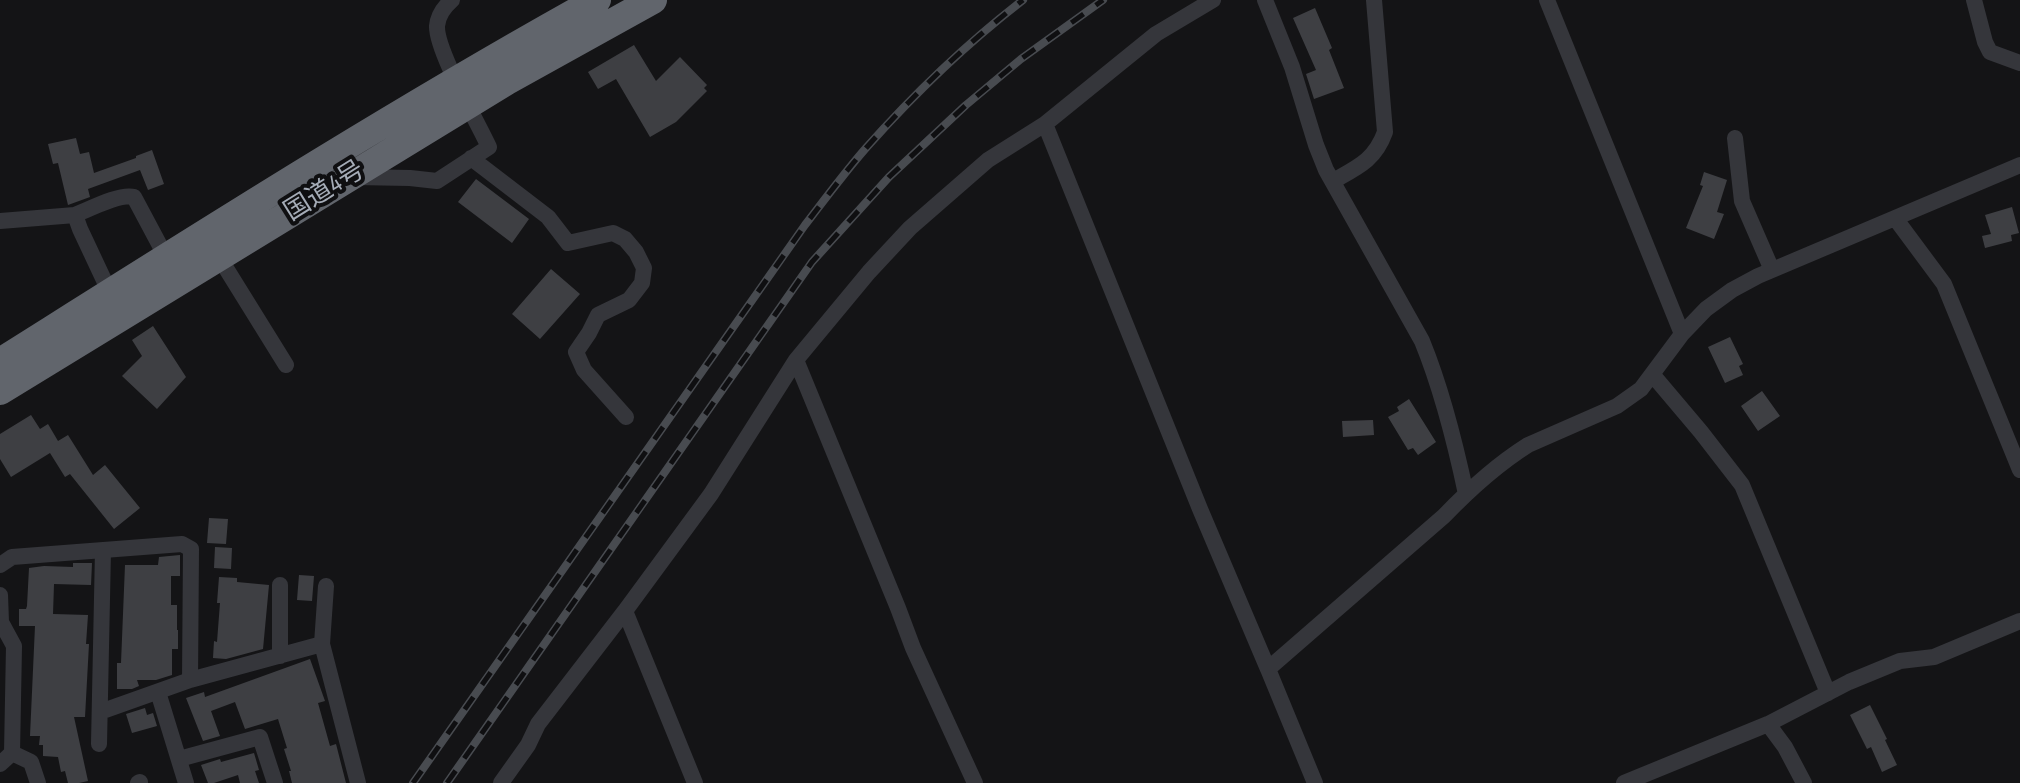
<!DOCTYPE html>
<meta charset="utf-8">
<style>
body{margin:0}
canvas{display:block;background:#141416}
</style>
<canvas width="2020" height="783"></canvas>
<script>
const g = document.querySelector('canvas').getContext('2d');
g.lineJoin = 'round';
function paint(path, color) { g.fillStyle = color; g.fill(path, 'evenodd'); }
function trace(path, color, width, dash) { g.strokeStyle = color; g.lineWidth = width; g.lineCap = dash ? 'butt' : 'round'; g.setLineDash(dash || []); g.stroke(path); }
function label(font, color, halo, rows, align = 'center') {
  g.font = font + ' "Sofia Sans Condensed","Noto Sans JP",sans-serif'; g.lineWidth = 8; g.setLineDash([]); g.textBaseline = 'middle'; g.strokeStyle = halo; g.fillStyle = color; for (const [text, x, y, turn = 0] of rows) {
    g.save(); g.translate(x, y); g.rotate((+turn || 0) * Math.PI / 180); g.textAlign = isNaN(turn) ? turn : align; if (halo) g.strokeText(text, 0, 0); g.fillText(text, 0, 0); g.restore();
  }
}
paint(new Path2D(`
 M 1315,8 L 1332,48 L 1329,50 L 1344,88 L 1314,99 L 1306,74 L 1316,70 L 1293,18 Z
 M 634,45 L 656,81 L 680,57 L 707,85 L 704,88 L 707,91 L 676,122 L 650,137 L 616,79 L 598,89 L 588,72 Z
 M 76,138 L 80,154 L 89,152 L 94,173 L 136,158 L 136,156 L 152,150 L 164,184 L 148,190 L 140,170 L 88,189 L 90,197 L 68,205 L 58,163 L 53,164 L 48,144 Z
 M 1704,172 L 1727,180 L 1717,212 L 1724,214 L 1714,239 L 1686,228 L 1703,186 L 1700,185 Z
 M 476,179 L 529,219 L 512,243 L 458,202 Z
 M 2012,207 L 2019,233 L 2011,235 L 2012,241 L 1985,248 L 1982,236 L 1991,234 L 1985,215 Z
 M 551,269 L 580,294 L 540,339 L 512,314 Z
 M 153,326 L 186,377 L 157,409 L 122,376 L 142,356 L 132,340 Z
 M 1730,337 L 1743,364 L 1739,366 L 1743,375 L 1725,383 L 1708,347 Z
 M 1762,391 L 1780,416 L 1758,431 L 1741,406 Z
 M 1409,399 L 1436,442 L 1418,455 L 1413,448 L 1408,450 L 1388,417 L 1399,411 L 1397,407 Z
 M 31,415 L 40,429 L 48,424 L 58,441 L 68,435 L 93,475 L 105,465 L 140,508 L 114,529 L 70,474 L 65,477 L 50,453 L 11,477 L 0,459 L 0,434 Z
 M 1373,420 L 1374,435 L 1343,437 L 1342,421 Z
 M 209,518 L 228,519 L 226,544 L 207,543 Z
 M 215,547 L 232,548 L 231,569 L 214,568 Z
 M 180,555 L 180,576 L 171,576 L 171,605 L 177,605 L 177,630 L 178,630 L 178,649 L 172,649 L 172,675 L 156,680 L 137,680 L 139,686 L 132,689 L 117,689 L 117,663 L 121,663 L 125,565 L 158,565 L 159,557 Z
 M 73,563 L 92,563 L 91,585 L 54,584 L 53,614 L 88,615 L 86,644 L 89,644 L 85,717 L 74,717 L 88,781 L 79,783 L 68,783 L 65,771 L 61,772 L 58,757 L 43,756 L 43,745 L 39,745 L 40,736 L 30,736 L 35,626 L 19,626 L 19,609 L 26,609 L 27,606 L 29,568 L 44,566 L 73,567 Z
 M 299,575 L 314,576 L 312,601 L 297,600 Z
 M 219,577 L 237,578 L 237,582 L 269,585 L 263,649 L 226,659 L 213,658 L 214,641 L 217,642 L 220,603 L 217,603 Z
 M 310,659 L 325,701 L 318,703 L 330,746 L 336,744 L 346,783 L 292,783 L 289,771 L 291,771 L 284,749 L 287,748 L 278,719 L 245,729 L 235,702 L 211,711 L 220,736 L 203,741 L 186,698 L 204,692 L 205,697 Z
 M 1870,705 L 1887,739 L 1885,740 L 1897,765 L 1882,772 L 1871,747 L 1867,749 L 1850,715 Z
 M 145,708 L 147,715 L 153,713 L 157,726 L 132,733 L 126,714 Z
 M 254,753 L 259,770 L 255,771 L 259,783 L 240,783 L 238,775 L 214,783 L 208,783 L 201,765 L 220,759 L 221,762 Z`), '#3e3f43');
trace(new Path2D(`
 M 1265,0 L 1292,67 L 1316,145 L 1326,170 L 1422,341 C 1442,390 1455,442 1466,494
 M 1547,0 L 1682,334
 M 1974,0 L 1985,42 L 1990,52 L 2020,63
 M 1045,124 L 1156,34 L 1213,0
 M 1735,138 L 1742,201 L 1772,270
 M 471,158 L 548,217 L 568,243 L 613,233 L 625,239 L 636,252 L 644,268 L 642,283 L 629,300 L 598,315 L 589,333 L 576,352 L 584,370 L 626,417
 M 356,177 L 410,178 L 437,181 L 489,147 C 477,121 436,50 437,26 C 438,15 444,7 452,0
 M 1333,181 C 1358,167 1375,160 1385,132 L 1374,0
 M 75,215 C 90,209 120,193 134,197 L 166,257
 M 1895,218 L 1944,284 L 2020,470
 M 0,221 L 75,215 L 80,229 L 110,293
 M 219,257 L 286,365
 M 1652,374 L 1701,432 L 1742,485 L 1828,693
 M 0,565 L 12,557 L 182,544 L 191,549 L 190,680
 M 326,586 L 322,644 L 358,783
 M 0,595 L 1,622 L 14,646 L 12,753 L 31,762 L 38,783
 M 280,656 L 280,585
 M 158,692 L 186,783
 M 100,712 L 190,680 L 322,644
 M 1768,724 L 1785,747 L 1804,783
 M 99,744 L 103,550
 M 179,759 L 260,737 L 275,783
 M 0,764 L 12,753
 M 138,783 L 140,782
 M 501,783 L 528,745 L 538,724 L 625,611
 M 695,783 L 625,611 L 711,494 L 796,360
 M 975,783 L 913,648 L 898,608 L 796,360 L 869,272 L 910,228 L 988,160 L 1045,124 L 1200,509 L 1268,669
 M 1315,783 L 1268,669 L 1444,516 C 1469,490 1498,464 1528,445 L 1617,406 L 1641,389 L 1682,334 L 1706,309 L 1732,290 L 1758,276 L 2020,165
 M 1624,783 L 1768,724 L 1849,682 L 1900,661 L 1934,657 L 2020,621`), '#35363b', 16);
trace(new Path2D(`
 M 0,362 C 197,238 393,113 597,0
 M 0,391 L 507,81 L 653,0`), '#61656c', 28);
const rail = new Path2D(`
 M 413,783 L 805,225 C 825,199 845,172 866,148 C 914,94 966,44 1023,0
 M 447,783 L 812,262 L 889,177 L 966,105 L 1021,59 L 1103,0`);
trace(rail, '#484b50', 8);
trace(rail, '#0f0f11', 5, [15]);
label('26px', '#a5acb7', '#0f0f11', [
 ["国道4号",325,192,-32]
]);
</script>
